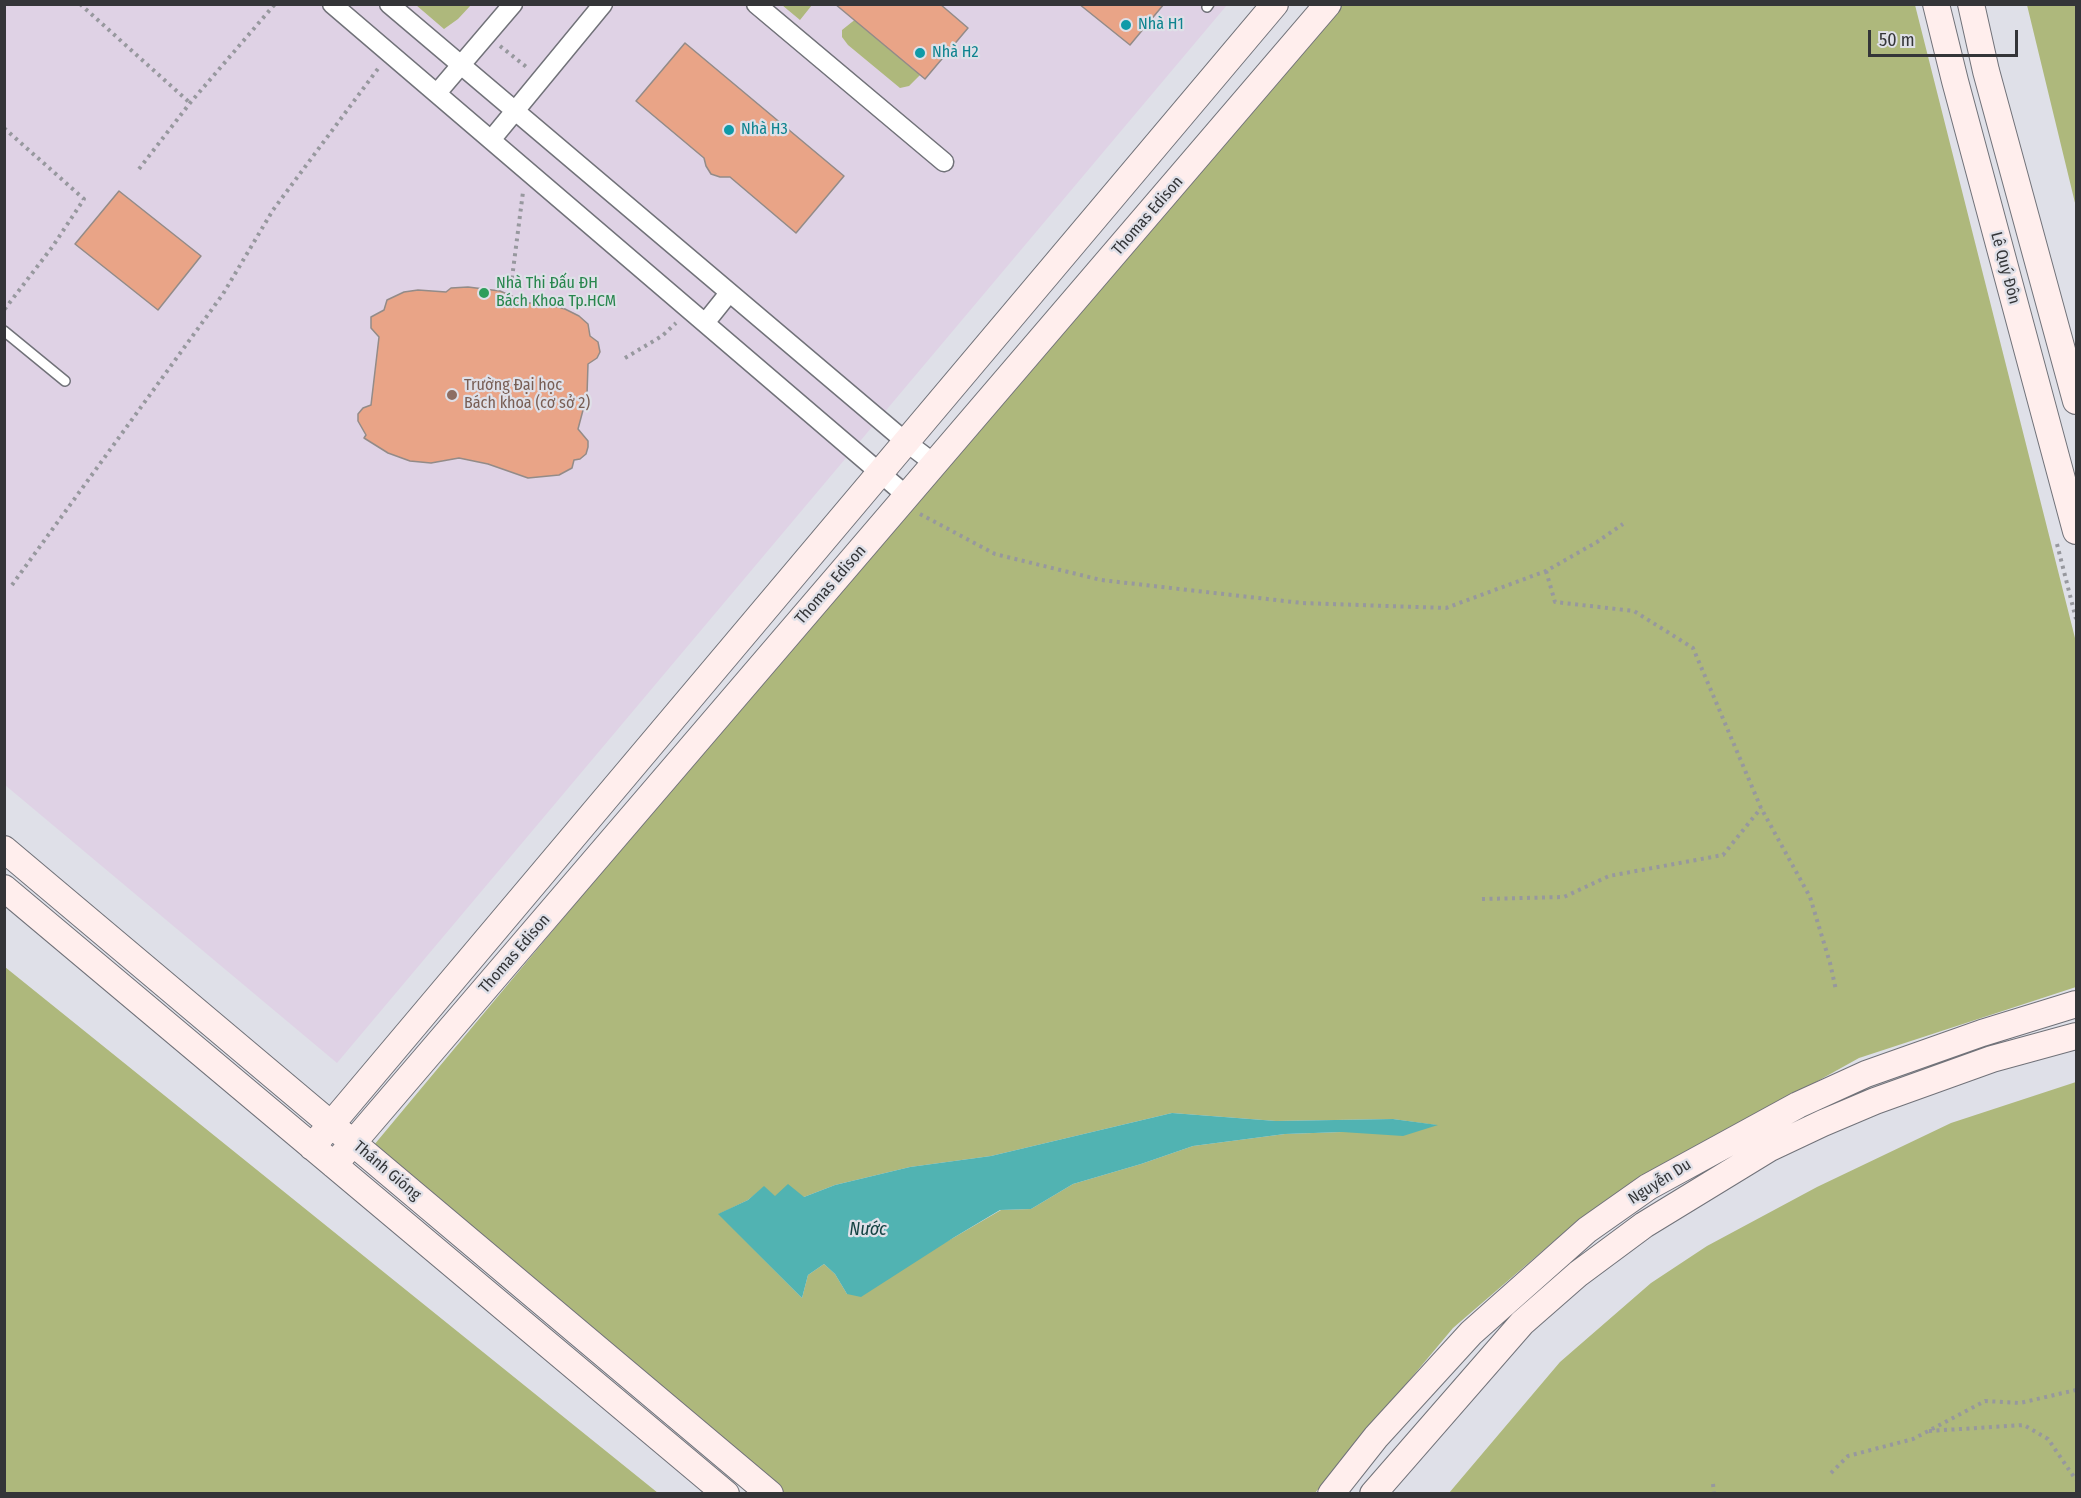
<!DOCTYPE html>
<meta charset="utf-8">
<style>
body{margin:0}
#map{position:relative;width:2081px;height:1498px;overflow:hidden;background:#dfe0e8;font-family:"Fira Sans Condensed",sans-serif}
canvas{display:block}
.frame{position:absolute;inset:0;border:6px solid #343538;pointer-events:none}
.scale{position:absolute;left:1868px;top:30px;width:150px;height:27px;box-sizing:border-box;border:3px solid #343538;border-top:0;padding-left:8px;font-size:18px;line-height:21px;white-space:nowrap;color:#343538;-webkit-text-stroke:4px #dfe0e8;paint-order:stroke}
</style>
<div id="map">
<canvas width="2081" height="1498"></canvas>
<div class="frame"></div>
<div class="scale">50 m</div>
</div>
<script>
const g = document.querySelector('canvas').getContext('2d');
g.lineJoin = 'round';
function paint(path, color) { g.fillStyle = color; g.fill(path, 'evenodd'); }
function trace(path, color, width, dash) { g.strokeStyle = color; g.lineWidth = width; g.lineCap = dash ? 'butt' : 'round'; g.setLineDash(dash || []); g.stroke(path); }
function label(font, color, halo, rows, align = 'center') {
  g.font = font + ' "Fira Sans Condensed",sans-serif'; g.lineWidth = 4.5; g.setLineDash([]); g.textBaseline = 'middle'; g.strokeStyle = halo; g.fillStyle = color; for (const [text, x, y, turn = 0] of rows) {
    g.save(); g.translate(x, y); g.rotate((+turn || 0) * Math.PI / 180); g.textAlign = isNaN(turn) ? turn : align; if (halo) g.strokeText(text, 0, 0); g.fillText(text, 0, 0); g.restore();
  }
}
paint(new Path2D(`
 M 4,5 L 1227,5 L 337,1063 L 5,785 Z`), '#dfd2e5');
paint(new Path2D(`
 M 416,5 L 471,5 L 458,19 L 444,29 Z
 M 782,5 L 812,5 L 800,20 Z
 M 1341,5 L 1915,5 L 2076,642 L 2076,987 L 1859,1058 L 1690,1152 L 1568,1229 L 1453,1328 L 1315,1493 L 784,1493 L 374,1145 L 765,676 L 1256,99 ZM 1172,1113 L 1276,1121 L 1393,1119 L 1436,1125 L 1342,1132 L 1285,1134 L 1193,1146 L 1141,1164 L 1073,1184 L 1031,1209 L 1001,1210 L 953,1238 L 847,1294 L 835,1274 L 824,1264 L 808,1275 L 802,1298 L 719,1214 L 748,1200 L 764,1187 L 775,1197 L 804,1197 L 835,1185 L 910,1167 L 991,1156 Z
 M 2027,5 L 2076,5 L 2076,207 Z
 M 857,18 L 923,72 L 909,86 L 900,88 L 848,45 L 842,37 L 842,30 Z
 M 4,967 L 5,967 L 658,1493 L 5,1493 Z
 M 2076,1082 L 2076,1493 L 1449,1493 L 1560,1362 L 1651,1283 L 1707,1246 L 1817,1187 L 1951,1123 Z`), '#aeb87c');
paint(new Path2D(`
 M 1172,1113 L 1276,1121 L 1393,1119 L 1438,1125 L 1403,1136 L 1342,1132 L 1285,1134 L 1193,1146 L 1141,1164 L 1073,1184 L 1031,1209 L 1000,1210 L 953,1238 L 861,1297 L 847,1294 L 835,1274 L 824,1264 L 808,1275 L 802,1298 L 718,1214 L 748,1200 L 764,1186 L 775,1196 L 788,1184 L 804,1197 L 835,1185 L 910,1167 L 991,1156 Z`), '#51b3b2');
const building = new Path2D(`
 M 835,4 L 940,4 L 968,28 L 925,79 Z
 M 1079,4 L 1164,4 L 1130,45 Z
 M 685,43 L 844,176 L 796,233 L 730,177 L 720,177 L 711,174 L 706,166 L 704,158 L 636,101 Z
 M 119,191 L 201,256 L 158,310 L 75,244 Z
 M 468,287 L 500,291 L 528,303 L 543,303 L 565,309 L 579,316 L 588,324 L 590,336 L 598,342 L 600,352 L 597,358 L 588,364 L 587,395 L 578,429 L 588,441 L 588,447 L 586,454 L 580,459 L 574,460 L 572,468 L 559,475 L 528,478 L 488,464 L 459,458 L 431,463 L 410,461 L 388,453 L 364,438 L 366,435 L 358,421 L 358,414 L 363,408 L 371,405 L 379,337 L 371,328 L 371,317 L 384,310 L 387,300 L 404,292 L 418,290 L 446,292 L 451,288 Z`);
paint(building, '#e9a487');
trace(building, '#938b88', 1.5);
const lane = new Path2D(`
 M 1207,7 L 1209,4
 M 4,331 L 65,381`);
const street = new Path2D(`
 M 332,4 L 907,496
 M 389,4 L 906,442 L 935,464
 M 756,4 L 944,162
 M 437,93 L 513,4
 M 491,140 L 603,4
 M 705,323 L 729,293`);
const secondary = new Path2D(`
 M 1936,4 L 1955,81 L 2076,531
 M 1971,4 L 1986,71 L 2076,401
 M 4,849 L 770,1494
 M 4,888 L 726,1494
 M 312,1147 L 1275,4
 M 334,1165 L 1328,4
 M 1331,1494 L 1376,1437 L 1471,1333 L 1587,1230 L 1648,1187 L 1798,1105 L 1866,1074 L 1982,1033 L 2076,1004
 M 1373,1494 L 1522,1323 L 1578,1274 L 1644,1225 L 1770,1148 L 1823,1123 L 1875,1101 L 1992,1059 L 2076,1036`);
trace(lane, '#717279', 12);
trace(street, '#717279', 21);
trace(secondary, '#717279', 28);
trace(new Path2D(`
 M 80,4 L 190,103
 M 500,46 L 529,69
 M 4,128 L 84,199 L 53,246 L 4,310
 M 139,169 L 190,103 L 275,4
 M 511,286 L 523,192
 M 625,358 L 662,336 L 676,323
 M 920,514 L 995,554 L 1101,580 L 1302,603 L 1446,608 L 1546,571 L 1597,542 L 1623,524
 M 2057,544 L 2076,619
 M 1546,571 L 1555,602 L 1634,611 L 1693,648 L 1761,808 L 1810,897 L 1830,963 L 1836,990
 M 12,585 L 223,294 L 273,210 L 380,66
 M 1482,899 L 1564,897 L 1609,876 L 1723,855 L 1761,808
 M 1929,1431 L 2024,1425 L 2048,1439 L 2076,1480
 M 1831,1473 L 1848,1456 L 1913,1439 L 1985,1401 L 2020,1403 L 2076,1390
 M 1713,1484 L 1714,1494`), '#97989e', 4, [3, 4.5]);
trace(lane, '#fff', 9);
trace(street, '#fff', 18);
trace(secondary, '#ffeeed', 26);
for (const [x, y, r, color] of [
 [1126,25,6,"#0f9aa8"],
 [920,53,6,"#0f9aa8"],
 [729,130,6,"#0f9aa8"],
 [484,293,6,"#2e9e5b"],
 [452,395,6,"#8d6e63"]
]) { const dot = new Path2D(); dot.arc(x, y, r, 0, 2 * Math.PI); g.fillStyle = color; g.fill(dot); trace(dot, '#dfe0e8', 2); }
label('16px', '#0d838f', '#dfe0e8', [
 ["Nhà H1",1138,25],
 ["Nhà H2",932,53],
 ["Nhà H3",741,130]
], 'left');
label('16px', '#343538', '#dfe0e8', [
 ["Thomas Edison",1148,216,-49],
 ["Lê Quý Đôn",2005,268,75],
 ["Thomas Edison",831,585,-49],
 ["Thomas Edison",515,954,-49],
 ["Thánh Gióng",387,1171,40],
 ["Nguyễn Du",1660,1182,-32]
]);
label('16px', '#27864d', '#dfe0e8', [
 ["Nhà Thi Đấu ĐH",496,284],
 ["Bách Khoa Tp.HCM",496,302]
], 'left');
label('16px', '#785e54', '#dfe0e8', [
 ["Trường Đại học",464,386],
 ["Bách khoa (cơ sở 2)",464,404]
], 'left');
label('italic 18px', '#144242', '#dfe0e8', [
 ["Nước",868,1230]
]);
</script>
